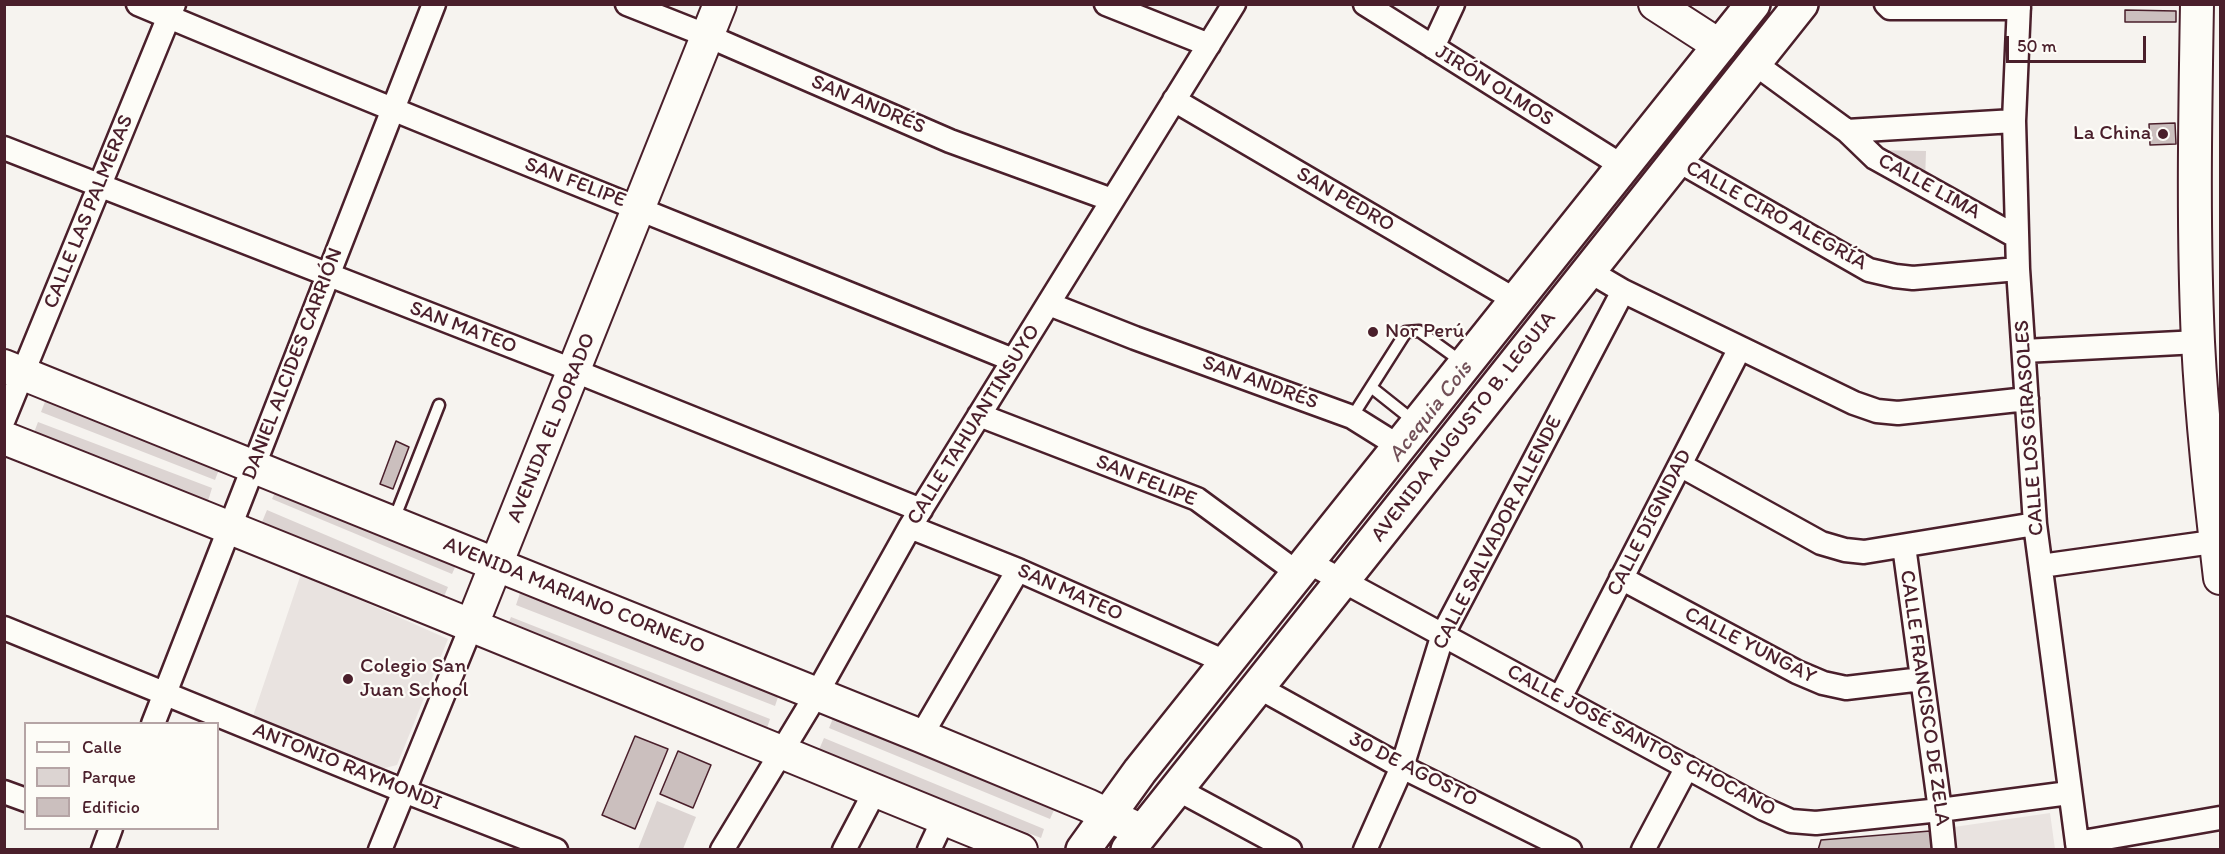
<!DOCTYPE html>
<meta charset="utf-8">
<style>
body{margin:0}
#map{position:relative;width:2225px;height:854px;overflow:hidden;background:#f6f3ef;font-family:Itim,sans-serif}
canvas{display:block}
.frame{position:absolute;inset:0;border:6px solid #4a1f2b;pointer-events:none}
.legend{position:absolute;left:24px;top:722px;width:195px;height:108px;box-sizing:border-box;background:#fdfcf7;border:2px solid #b5a4a5;margin:0;padding:8px 10px;list-style:none;font-size:18px;color:#4a1f2b}
.legend li{display:flex;align-items:center;gap:12px;height:30px}
.legend b{width:30px;border:2px solid #b5a4a5}
.scale{position:absolute;left:2006px;top:36px;width:140px;height:27px;box-sizing:border-box;border:3px solid #4a1f2b;border-top:0;padding-left:8px;font-size:18px;line-height:21px;white-space:nowrap;color:#4a1f2b;-webkit-text-stroke:4px #fdfcf7;paint-order:stroke}
</style>
<div id="map">
<canvas width="2225" height="854"></canvas>
<div class="frame"></div>
<ul class="legend">
<li><b style="height:8px;background:#fdfcf7"></b>Calle</li>
<li><b style="height:16px;background:#dcd4d2"></b>Parque</li>
<li><b style="height:16px;background:#cbbfbe"></b>Edificio</li>
</ul>
<div class="scale">50 m</div>
</div>
<script>
const g = document.querySelector('canvas').getContext('2d');
g.lineJoin = 'round';
function paint(path, color) { g.fillStyle = color; g.fill(path, 'evenodd'); }
function trace(path, color, width, dash) { g.strokeStyle = color; g.lineWidth = width; g.lineCap = dash ? 'butt' : 'round'; g.setLineDash(dash || []); g.stroke(path); }
function label(font, color, halo, rows, align = 'center') {
  g.font = font + ' Itim,sans-serif'; g.lineWidth = 4.5; g.setLineDash([]); g.textBaseline = 'middle'; g.strokeStyle = halo; g.fillStyle = color; for (const [text, x, y, turn = 0] of rows) {
    g.save(); g.translate(x, y); g.rotate((+turn || 0) * Math.PI / 180); g.textAlign = isNaN(turn) ? turn : align; if (halo) g.strokeText(text, 0, 0); g.fillText(text, 0, 0); g.restore();
  }
}
paint(new Path2D(`
 M 301,574 L 448,639 L 397,765 L 381,769 L 252,719 Z
 M 2050,813 L 2055,849 L 1956,849 L 1954,827 Z`), '#e9e3e0');
paint(new Path2D(`
 M 1872,150 L 1926,151 L 1925,183 Z
 M 46,399 L 220,467 L 215,480 L 41,412 Z
 M 38,422 L 212,488 L 208,501 L 33,435 Z
 M 277,488 L 457,563 L 452,574 L 272,499 Z
 M 267,510 L 448,587 L 443,599 L 262,522 Z
 M 520,593 L 779,694 L 775,706 L 516,605 Z
 M 511,617 L 770,719 L 766,731 L 506,629 Z
 M 834,716 L 1054,810 L 1050,819 L 829,728 Z
 M 824,738 L 1044,829 L 1041,838 L 818,752 Z
 M 657,801 L 696,817 L 683,849 L 638,849 Z`), '#dcd4d2');
const building = new Path2D(`
 M 2125,10 L 2176,11 L 2176,22 L 2125,22 Z
 M 2175,123 L 2176,144 L 2150,145 L 2149,124 Z
 M 396,441 L 409,447 L 393,489 L 380,484 Z
 M 635,736 L 668,749 L 635,829 L 602,815 Z
 M 678,751 L 711,765 L 693,808 L 660,794 Z
 M 1930,831 L 1933,850 L 1818,850 L 1821,840 Z`);
paint(building, '#cbbfbe');
trace(building, '#4a1f2b', 1.5);
const lane = new Path2D(`
 M 1371,387 L 1415,422
 M 1352,417 L 1406,332 L 1419,331 L 1462,362
 M 393,522 L 439,405`);
const street = new Path2D(`
 M 138,4 C 428,126 721,241 1013,360
 M 627,4 L 708,36 L 950,141 L 1112,200
 M 1106,4 L 1209,45
 M 1365,4 L 1624,167
 M 1886,4 L 1890,8 L 2019,8
 M 2019,4 L 2014,121 L 2018,269 L 2035,524 L 2078,850
 M 1433,47 L 1453,4
 M 1754,63 L 1847,131 L 2014,121
 M 1174,100 L 1517,301
 M 1847,131 L 1875,158 L 2017,237
 M 4,148 L 575,371 L 921,510
 M 1677,160 L 1869,270 L 1895,276 L 1913,278 L 2018,269
 M 1589,271 L 1623,291 L 1854,403 L 1877,411 L 1898,413 L 2027,399
 M 1049,304 L 1135,338 L 1352,417 L 1400,447
 M 2024,351 L 2198,342
 M 979,415 L 1197,499 L 1299,574
 M 4,419 L 174,4
 M 1680,465 L 1821,543 L 1845,550 L 1864,552 L 2035,524
 M 910,527 L 1018,570 L 1228,663
 M 1904,546 L 1940,810 L 1944,850
 M 1308,562 L 1764,809 L 1791,821 L 1816,823 L 1940,810 L 2069,793
 M 2041,566 L 2220,541
 M 1621,578 L 1797,672 L 1823,683 L 1846,688 L 1922,679
 M 4,628 L 404,791 L 556,850
 M 1258,687 L 1402,767 L 1570,850
 M 1560,698 L 1740,348
 M 153,724 L 434,4
 M 921,736 L 1018,570
 M 1177,789 L 1290,850
 M 4,792 L 26,800
 M 2077,843 L 2220,818
 M 103,850 L 111,828
 M 380,850 L 471,627
 M 722,850 L 816,695 L 910,527 L 1234,4
 M 844,850 L 875,791
 M 929,850 L 944,818
 M 1365,850 L 1402,767 L 1443,634 L 1623,291
 M 1643,850 L 1687,767`);
const secondary = new Path2D(`
 M 1655,4 L 1720,46
 M 2197,4 C 2195,117 2193,230 2198,342 C 2202,421 2211,500 2220,578
 M 4,366 L 921,736 L 1087,805 L 1142,831
 M 4,438 C 345,572 682,712 1021,850
 M 471,627 L 720,4`);
const primary = new Path2D(`
 M 1083,850 L 1140,771 L 1753,4
 M 1128,850 L 1801,4`);
trace(lane, '#4a1f2b', 15);
trace(street, '#4a1f2b', 27);
trace(secondary, '#4a1f2b', 36);
trace(primary, '#4a1f2b', 38);
trace(lane, '#fdfcf7', 10);
trace(street, '#fdfcf7', 22);
trace(secondary, '#fdfcf7', 32);
trace(primary, '#fdfcf7', 33);
for (const [x, y, r, color] of [
 [2163,134,6,"#4a1f2b"],
 [1373,332,6,"#4a1f2b"],
 [348,679,6,"#4a1f2b"]
]) { const dot = new Path2D(); dot.arc(x, y, r, 0, 2 * Math.PI); g.fillStyle = color; g.fill(dot); trace(dot, '#fdfcf7', 2); }
label('21px', '#4a1f2b', '#fdfcf7', [
 ["JIRÓN OLMOS",1494,86,32],
 ["SAN ANDRÉS",868,105,23],
 ["SAN FELIPE",575,183,21],
 ["CALLE LIMA",1929,187,29],
 ["SAN PEDRO",1345,200,30],
 ["CALLE LAS PALMERAS",89,212,-68],
 ["CALLE CIRO ALEGRÍA",1776,216,29],
 ["SAN MATEO",463,328,21],
 ["DANIEL ALCIDES CARRIÓN",293,364,-69],
 ["SAN ANDRÉS",1260,383,20],
 ["CALLE TAHUANTINSUYO",974,425,-58],
 ["AVENIDA AUGUSTO B. LEGUIA",1464,427,-52],
 ["AVENIDA EL DORADO",552,428,-68],
 ["CALLE LOS GIRASOLES",2030,428,-94],
 ["SAN FELIPE",1146,481,22],
 ["CALLE DIGNIDAD",1650,523,-63],
 ["CALLE SALVADOR ALLENDE",1498,533,-63],
 ["SAN MATEO",1070,593,24],
 ["AVENIDA MARIANO CORNEJO",574,596,22],
 ["CALLE YUNGAY",1750,646,27],
 ["CALLE FRANCISCO DE ZELA",1924,698,82],
 ["CALLE JOSÉ SANTOS CHOCANO",1641,741,28],
 ["ANTONIO RAYMONDI",347,767,22],
 ["30 DE AGOSTO",1413,770,27]
]);
label('21px', '#4a1f2b', '#fdfcf7', [
 ["La China",2151,134,"right"],
 ["Nor Perú",1385,332],
 ["Colegio San",360,667],
 ["Juan School",360,691]
], 'left');
label('italic 22px', '#725058', '#fdfcf7', [
 ["Acequia Cois",1431,412,-52]
]);
</script>
